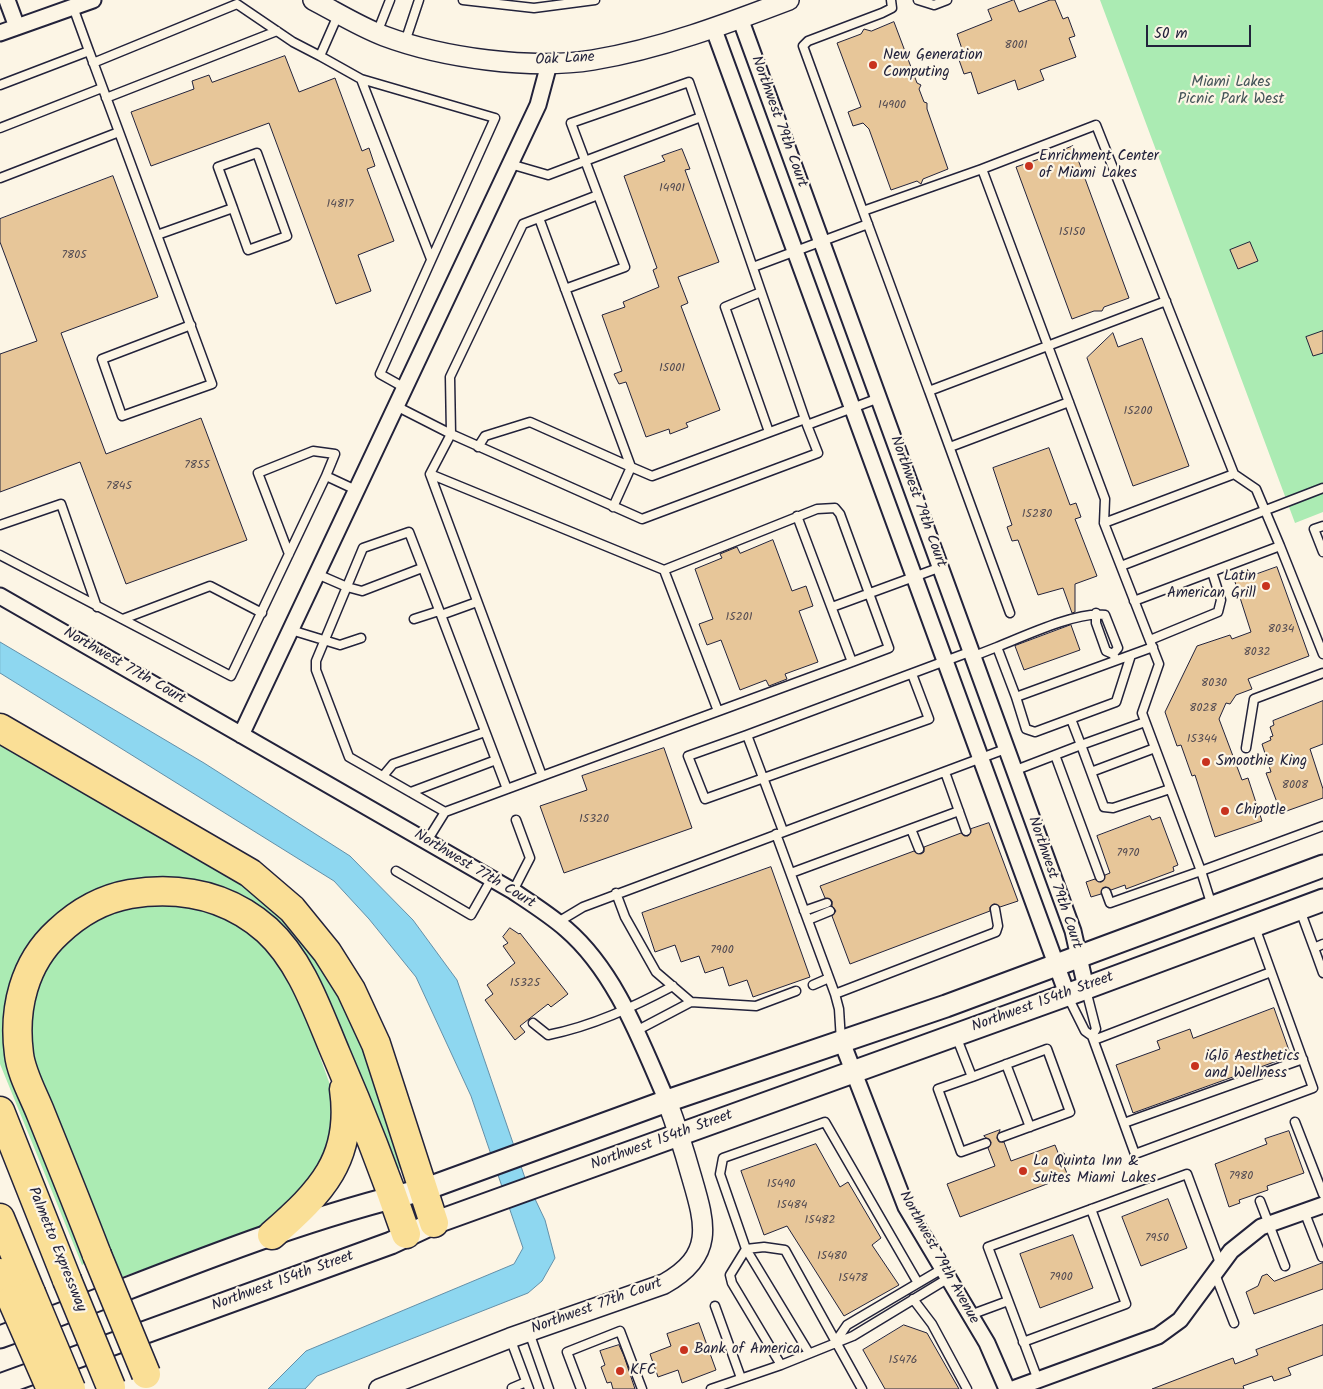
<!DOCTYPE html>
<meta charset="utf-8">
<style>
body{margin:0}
#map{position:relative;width:1323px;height:1389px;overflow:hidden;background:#fcf5e5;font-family:Kalam,sans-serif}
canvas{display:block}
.scale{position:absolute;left:1146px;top:25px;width:105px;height:22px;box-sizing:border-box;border:2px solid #22223b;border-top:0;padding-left:6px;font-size:15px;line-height:18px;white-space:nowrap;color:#22223b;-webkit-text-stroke:4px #fcf5e5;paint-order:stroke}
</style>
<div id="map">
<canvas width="1323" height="1389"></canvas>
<div class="scale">50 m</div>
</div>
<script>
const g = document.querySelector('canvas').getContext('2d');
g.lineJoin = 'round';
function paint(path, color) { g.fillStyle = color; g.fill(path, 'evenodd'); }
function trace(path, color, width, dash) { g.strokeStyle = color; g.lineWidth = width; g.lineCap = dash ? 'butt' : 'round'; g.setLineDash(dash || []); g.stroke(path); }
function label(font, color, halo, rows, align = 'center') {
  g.font = font + ' Kalam,sans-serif'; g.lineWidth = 4.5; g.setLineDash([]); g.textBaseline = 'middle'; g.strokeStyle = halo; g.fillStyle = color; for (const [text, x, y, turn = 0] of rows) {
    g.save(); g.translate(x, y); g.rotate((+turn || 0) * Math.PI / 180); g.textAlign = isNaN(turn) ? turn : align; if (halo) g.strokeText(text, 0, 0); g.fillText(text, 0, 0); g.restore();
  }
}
paint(new Path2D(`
 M 1100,0 L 1323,0 L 1323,512 L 1295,523 Z
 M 0,742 L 240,879 L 296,927 L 350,1006 L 402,1166 L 401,1168 L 395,1170 L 391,1163 L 348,1044 L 320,986 L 248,907 L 102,894 L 12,1010 L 90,1261 L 82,1265 L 0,1064 Z
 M 197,902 L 259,935 L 295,987 L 334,1096 L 337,1129 L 299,1204 L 261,1227 L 119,1278 L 29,1050 L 34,995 L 51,958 L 85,924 L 129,904 Z`), '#abebb3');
const water = new Path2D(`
 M 0,642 L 204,763 L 350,856 L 413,920 L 457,980 L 525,1178 L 545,1220 L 555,1258 L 542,1281 L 528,1293 L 317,1376 L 305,1389 L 268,1389 L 306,1351 L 514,1264 L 523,1248 L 471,1096 L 416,977 L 369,919 L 334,881 L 0,673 Z`);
paint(water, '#8ed7f0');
trace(water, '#638fa8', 1);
const building = new Path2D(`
 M 1014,0 L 1019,12 L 1050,0 L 1055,0 L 1063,19 L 1068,17 L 1075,36 L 1069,38 L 1076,57 L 1040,70 L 1044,80 L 1018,90 L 1015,80 L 978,94 L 971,72 L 964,74 L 958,57 L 964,55 L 957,34 L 992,20 L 988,10 Z
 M 894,22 L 917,83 L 921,85 L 919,89 L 924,102 L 927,103 L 927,109 L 948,169 L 923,179 L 921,184 L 917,181 L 891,190 L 869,129 L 863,123 L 853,126 L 848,112 L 861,107 L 837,43 L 861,34 L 864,29 L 871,31 Z
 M 285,56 L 299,92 L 335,78 L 362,151 L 369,148 L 375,166 L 367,169 L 394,241 L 358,255 L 371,291 L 336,304 L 269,123 L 151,166 L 131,112 L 194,89 L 192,81 L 209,75 L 212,82 Z
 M 1073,146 L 1129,298 L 1104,307 L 1102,311 L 1094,311 L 1072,319 L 1016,167 L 1039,159 L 1043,154 L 1048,156 Z
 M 682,149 L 690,169 L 685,170 L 719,262 L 678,277 L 688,303 L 681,306 L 720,410 L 686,423 L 688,427 L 670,434 L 669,429 L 646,437 L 626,382 L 619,384 L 614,374 L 622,371 L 602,315 L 625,307 L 623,302 L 659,287 L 653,270 L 657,268 L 624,176 L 665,161 L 662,156 Z
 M 113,176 L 158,297 L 61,333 L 106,454 L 201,418 L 247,540 L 126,584 L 80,462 L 0,492 L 0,354 L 37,341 L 0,242 L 0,219 Z
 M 1250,242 L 1258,261 L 1238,269 L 1230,250 Z
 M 1323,331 L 1323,353 L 1313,356 L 1306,337 Z
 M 1113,333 L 1118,347 L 1142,338 L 1189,466 L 1133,486 L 1087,358 Z
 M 1049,448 L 1070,505 L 1076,503 L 1081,517 L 1075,519 L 1097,576 L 1075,584 L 1075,612 L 1072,613 L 1063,588 L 1038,595 L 1018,540 L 1012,541 L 1007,527 L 1012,525 L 993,468 Z
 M 773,540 L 792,591 L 806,586 L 813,606 L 799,611 L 818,662 L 785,674 L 787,679 L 769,686 L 766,680 L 740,690 L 721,640 L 707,645 L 699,624 L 713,619 L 695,569 L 722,558 L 720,554 L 737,547 L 740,553 Z
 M 1277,567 L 1309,656 L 1248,679 L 1252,689 L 1236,695 L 1230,704 L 1226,703 L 1219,719 L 1242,780 L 1248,778 L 1262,821 L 1215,837 L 1195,775 L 1192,776 L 1181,745 L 1177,746 L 1165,712 L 1197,646 L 1230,635 L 1232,639 L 1251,632 L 1235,582 Z
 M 1071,625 L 1080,650 L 1024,670 L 1015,646 Z
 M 1323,701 L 1323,744 L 1310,749 L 1323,789 L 1323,798 L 1281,813 L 1266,773 L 1271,772 L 1262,744 L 1271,740 L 1270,737 L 1273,736 L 1270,727 L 1274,725 L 1273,721 Z
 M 664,748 L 692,828 L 564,873 L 540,806 L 587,790 L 582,776 Z
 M 1150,816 L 1152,820 L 1160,817 L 1178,865 L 1173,867 L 1174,871 L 1126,889 L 1125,885 L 1111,890 L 1105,887 L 1101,894 L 1091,897 L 1086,882 L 1095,879 L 1101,882 L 1105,875 L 1110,873 L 1097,836 Z
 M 989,823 L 1018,901 L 1000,907 L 994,904 L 990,907 L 990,911 L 850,964 L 832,916 L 836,911 L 832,906 L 832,901 L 825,898 L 820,886 L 914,851 L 921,854 L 924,852 L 924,847 L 961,833 L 968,836 L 971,829 Z
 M 771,867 L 810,977 L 753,997 L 747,980 L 729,986 L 723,967 L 705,973 L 699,956 L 681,962 L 675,945 L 655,952 L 642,913 Z
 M 510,928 L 519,934 L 520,933 L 568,994 L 551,1007 L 548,1004 L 520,1026 L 525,1032 L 515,1040 L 485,1000 L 493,994 L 487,985 L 515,963 L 503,946 L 508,943 L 503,937 Z
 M 1274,1008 L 1291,1056 L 1133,1113 L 1116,1065 L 1160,1049 L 1157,1041 L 1190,1029 L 1193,1038 Z
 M 1000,1130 L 997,1138 L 999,1142 L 1004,1142 L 1011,1161 L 1055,1145 L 1059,1155 L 1064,1153 L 1068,1164 L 1064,1166 L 1068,1176 L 960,1217 L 947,1184 L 995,1166 L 988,1148 L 991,1142 L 984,1136 Z
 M 1289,1131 L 1304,1173 L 1267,1186 L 1268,1190 L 1239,1200 L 1240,1203 L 1229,1207 L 1215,1164 L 1267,1144 L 1265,1139 Z
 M 816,1144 L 840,1187 L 848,1182 L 881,1238 L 872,1245 L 899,1285 L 844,1316 L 787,1226 L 764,1235 L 741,1171 Z
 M 1168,1199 L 1187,1248 L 1141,1266 L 1122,1217 Z
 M 1073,1235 L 1093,1288 L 1040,1308 L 1020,1254 Z
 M 1323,1263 L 1323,1289 L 1254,1314 L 1246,1292 L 1258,1286 L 1262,1276 L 1267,1274 L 1274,1281 Z
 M 699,1323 L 716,1370 L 682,1383 L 678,1370 L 658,1377 L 650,1354 L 671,1346 L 667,1334 Z
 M 904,1325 L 927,1333 L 959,1389 L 885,1389 L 863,1350 Z
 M 1323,1325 L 1323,1355 L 1288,1368 L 1291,1375 L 1274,1381 L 1272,1376 L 1243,1386 L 1244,1389 L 1152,1389 L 1233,1358 L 1235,1364 L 1258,1355 L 1256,1350 Z
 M 619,1345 L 624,1356 L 635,1389 L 613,1389 L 611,1382 L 607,1383 L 601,1367 L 605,1365 L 600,1351 Z`);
paint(building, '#e7c699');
trace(building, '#22223b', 1);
const service = new Path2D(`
 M 463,0 L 534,8 L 595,0
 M 891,0 L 892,8 L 882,13 L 808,41 L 803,46 L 863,211 L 982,169 L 1105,499 L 1104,523 L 1159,664 L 1142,713 L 1201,871 L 1110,903 L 1106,892
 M 918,0 L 934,5 L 947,0
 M 73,7 L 89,51
 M 377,33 L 390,0
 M 405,42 L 419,0
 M 320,56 L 361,79
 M 93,63 L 237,4 L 293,42 L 320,56 L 338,15
 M 0,85 L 89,51 L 119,132
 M 106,98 L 277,31
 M 0,128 L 102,88
 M 510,164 L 548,175 L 701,117
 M 982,169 L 1096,125 L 1234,474 L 1104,523
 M 0,178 L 119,132 L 212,384 L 122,416 L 102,359 L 191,325
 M 598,195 L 523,224 L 450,377 L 451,434 L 430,474 L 542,776 L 852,662 L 889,648 L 840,514 L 835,508 L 817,509 L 664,570 L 718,711
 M 863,211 L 929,391
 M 539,218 L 631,467 L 652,476 L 805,419
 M 157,235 L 233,208 L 248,250 L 287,236 L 257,153 L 218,167 L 233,208
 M 753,267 L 868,224
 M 565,289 L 625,267 L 571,123 L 689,82 L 807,425
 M 761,292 L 725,307 L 769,432
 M 405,388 L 380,374 L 495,118 L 361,79 L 431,259
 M 396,406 L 451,434 L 642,519 L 818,453 L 807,425 L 879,398
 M 478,447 L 485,436 L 530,422 L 631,467 L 613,507
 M 950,447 L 1069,402
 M 430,474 L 664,570
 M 797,516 L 852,662
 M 0,525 L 61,504 L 97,607
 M 1323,526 L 1314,529 L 1323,552
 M 1280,546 L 1323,654
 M 289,554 L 258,473 L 313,451 L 335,454 L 326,476
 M 0,555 L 231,676 L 326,476 L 356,490
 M 1121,566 L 1323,488
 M 317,574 L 347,587 L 362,591 L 422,568
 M 1134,601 L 1280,546 L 1256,489 L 1234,474
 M 477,602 L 441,615 L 507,789 L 542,776
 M 832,607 L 941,567
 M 1010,613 L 929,391 L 1166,301
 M 1096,613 L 1096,623 L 1106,651 L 1113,654
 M 123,619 L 210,586 L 262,613
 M 414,619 L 439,611
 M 291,630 L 340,645 L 361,638
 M 1150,640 L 1218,612 L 1221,600 L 1212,572
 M 997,647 C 1022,637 1080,610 1105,615 L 1118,648 L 1113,654 L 1116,660
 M 1131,655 L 1116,702 L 1035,732 L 1026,729 L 1016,697 L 1153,647
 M 974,656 L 997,647 L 1016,697
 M 1071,719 L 1081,745 L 1145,722
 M 747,735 L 688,756 L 705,799 L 929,719 L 912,674
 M 1246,748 L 1254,699 L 1323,673
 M 1055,755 L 1100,877
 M 1016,770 L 1081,745 L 1104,807 L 1113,808 L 1170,789
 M 945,772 L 966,831
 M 1091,772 L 1155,748
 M 383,776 L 393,764 L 485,732
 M 411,792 L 496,760
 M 445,812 L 507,789
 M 911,829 L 919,849
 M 783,831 L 747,735 L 972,651
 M 776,834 L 835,994 L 839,1009 L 841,1041
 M 427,841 L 445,812 L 349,757 L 316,670 L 316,661 L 363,548 L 409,532 L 441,615
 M 396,871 L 471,915 L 492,878
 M 791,873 L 959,811
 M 513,891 L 530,858 L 516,820
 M 616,893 L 625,917 L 656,972 L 691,1002
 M 1212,906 L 1201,871 L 1323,826
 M 1300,910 L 1314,948
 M 804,911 L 827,903
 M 808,920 L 830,911
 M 558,922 L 583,907 L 1008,748
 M 1323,944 L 1314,948 L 1323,973
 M 813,985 L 829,978
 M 1086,990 L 1096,1029 L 1092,1036
 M 835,994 L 996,932 L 998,926 L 995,909
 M 1068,997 L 1085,1031 L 1092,1036 L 1135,1154 L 1313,1088 L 1255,927
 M 533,1023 L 548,1035 C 593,1026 633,1007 673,986
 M 636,1031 L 691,1002 L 756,1006 L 796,991
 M 956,1036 L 972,1077 L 938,1089 L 961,1152 L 986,1143
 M 1094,1040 L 1271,972
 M 1006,1064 L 1030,1127
 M 972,1077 L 1047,1049 L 1070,1112 L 1002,1137
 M 1295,1122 L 1323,1194
 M 1124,1123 L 1303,1059
 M 1260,1201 L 1285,1266
 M 1304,1211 L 1322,1257
 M 746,1249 L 764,1247 L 785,1250 L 862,1389
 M 746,1249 L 730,1275 L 732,1283 L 781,1365
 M 1215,1274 L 1234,1323
 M 913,1299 L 932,1324 L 967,1389
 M 715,1306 L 741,1378
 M 970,1315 L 1008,1301
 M 529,1332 L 549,1389
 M 510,1338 L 529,1389
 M 836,1341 L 847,1325 L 942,1269
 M 1023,1342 L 1126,1304 L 1091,1209
 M 809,1353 L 746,1249 L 720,1174 L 723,1158 L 825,1122 L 918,1283
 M 1038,1380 L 988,1247 L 1187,1174 L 1220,1263
 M 512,1388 L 526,1382
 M 581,1389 L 567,1352 L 620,1331 L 642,1389
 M 711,1389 L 781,1365 L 853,1336 L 947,1279`);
const minor = new Path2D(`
 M 7,0 L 17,27
 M 740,18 L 1073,931 L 1086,988
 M 713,27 L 1067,994
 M 0,33 L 93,0
 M 0,596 L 513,891 C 531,903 550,915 566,929 C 616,972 641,1042 667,1101
 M 241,735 L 538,105 L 549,64
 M 842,1042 L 906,1207 L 987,1343 L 1007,1389
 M 1013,1389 L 1158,1336 L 1180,1320 L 1231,1251 L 1261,1227 L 1323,1205`);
const tertiary = new Path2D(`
 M 313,0 C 336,12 360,27 384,36 C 443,58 531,70 593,60 C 660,49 726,24 789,0
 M 379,1389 L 510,1338 L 664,1284 C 716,1255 705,1223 691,1175 C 684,1150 676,1125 667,1101`);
const secondary = new Path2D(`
 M 0,1337 C 140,1286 277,1224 423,1190 L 667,1101 L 946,1006 L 1323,866
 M 0,1385 L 391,1243 L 434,1223 L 1086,988 L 1323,900`);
const motorway = new Path2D(`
 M 0,728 L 250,873 L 292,909 L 327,952 L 351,990 L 376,1044 L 434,1223
 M 0,1111 L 67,1280
 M 0,1218 L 31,1293
 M 272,1235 C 321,1192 354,1159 344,1089
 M 97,1255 C 79,1208 60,1161 41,1114 C 34,1096 21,1073 19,1054 C 13,1009 24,963 58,932 C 78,913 102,899 130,894 C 181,886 227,895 267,930 C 302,962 318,1012 336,1054 C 362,1114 385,1173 406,1234
 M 0,1273 L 12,1300`);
trace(service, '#22223b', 11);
trace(minor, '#22223b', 19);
trace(tertiary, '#22223b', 22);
trace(secondary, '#22223b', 25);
trace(motorway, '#22223b', 31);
trace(service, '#fcf5e5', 8);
trace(minor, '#fcf5e5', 15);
trace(tertiary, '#fcf5e5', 19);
trace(secondary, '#fcf5e5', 21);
trace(motorway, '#fadf96', 28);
const motorwayBridge = new Path2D(`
 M 97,1255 L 146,1374
 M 67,1280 L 111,1387
 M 31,1293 L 71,1389
 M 12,1300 L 51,1389`);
trace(motorwayBridge, '#22223b', 31, []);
trace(motorwayBridge, '#fadf96', 28);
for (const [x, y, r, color] of [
 [873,65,5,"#c8321e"],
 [1029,166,5,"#c8321e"],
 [1266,586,5,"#c8321e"],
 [1206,762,5,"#c8321e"],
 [1225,811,5,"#c8321e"],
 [1195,1066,5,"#c8321e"],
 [1023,1171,5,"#c8321e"],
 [684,1350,5,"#c8321e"],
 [620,1371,5,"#c8321e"]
]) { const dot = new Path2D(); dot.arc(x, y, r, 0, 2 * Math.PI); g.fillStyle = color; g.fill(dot); trace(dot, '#fcf5e5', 2); }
label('12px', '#534b52', null, [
 ["8001",1016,46],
 ["14900",892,106],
 ["14901",672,189],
 ["14817",340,205],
 ["15150",1072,233],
 ["7805",74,256],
 ["15001",672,369],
 ["15200",1138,412],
 ["7855",197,466],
 ["7845",119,487],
 ["15280",1037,515],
 ["15201",739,618],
 ["8034",1281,630],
 ["8032",1257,653],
 ["8030",1214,684],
 ["8028",1203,709],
 ["15344",1202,740],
 ["8008",1295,786],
 ["15320",594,820],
 ["7970",1128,854],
 ["7900",722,951],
 ["15325",525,984],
 ["7980",1241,1177],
 ["15490",781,1185],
 ["15484",792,1206],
 ["15482",820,1221],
 ["7950",1157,1239],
 ["15480",832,1257],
 ["7900",1061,1278],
 ["15478",853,1279],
 ["15476",903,1361]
]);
label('15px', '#22223b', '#fcf5e5', [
 ["New Generation",883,56],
 ["Computing",883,73],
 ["Enrichment Center",1039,157],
 ["of Miami Lakes",1039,174],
 ["Latin",1256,577,"right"],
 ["American Grill",1256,594,"right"],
 ["Smoothie King",1216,762],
 ["Chipotle",1235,811],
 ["iGlō Aesthetics",1205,1057],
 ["and Wellness",1205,1074],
 ["La Quinta Inn &",1033,1162],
 ["Suites Miami Lakes",1033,1179],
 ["Bank of America",694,1350],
 ["KFC",630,1371]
], 'left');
label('15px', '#22223b', '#fcf5e5', [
 ["Oak Lane",565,60,-3],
 ["Northwest 79th Court",778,122,70],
 ["Northwest 79th Court",917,502,70],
 ["Northwest 77th Court",124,667,30],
 ["Northwest 77th Court",474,870,31],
 ["Northwest 79th Court",1054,883,71],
 ["Northwest 154th Street",1043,1003,-20],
 ["Northwest 154th Street",662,1141,-20],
 ["Palmetto Expressway",56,1250,68],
 ["Northwest 79th Avenue",938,1258,61],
 ["Northwest 154th Street",283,1282,-20],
 ["Northwest 77th Court",597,1307,-20]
]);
label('15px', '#445459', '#fcf5e5', [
 ["Miami Lakes",1231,83],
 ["Picnic Park West",1231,100]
]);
</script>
